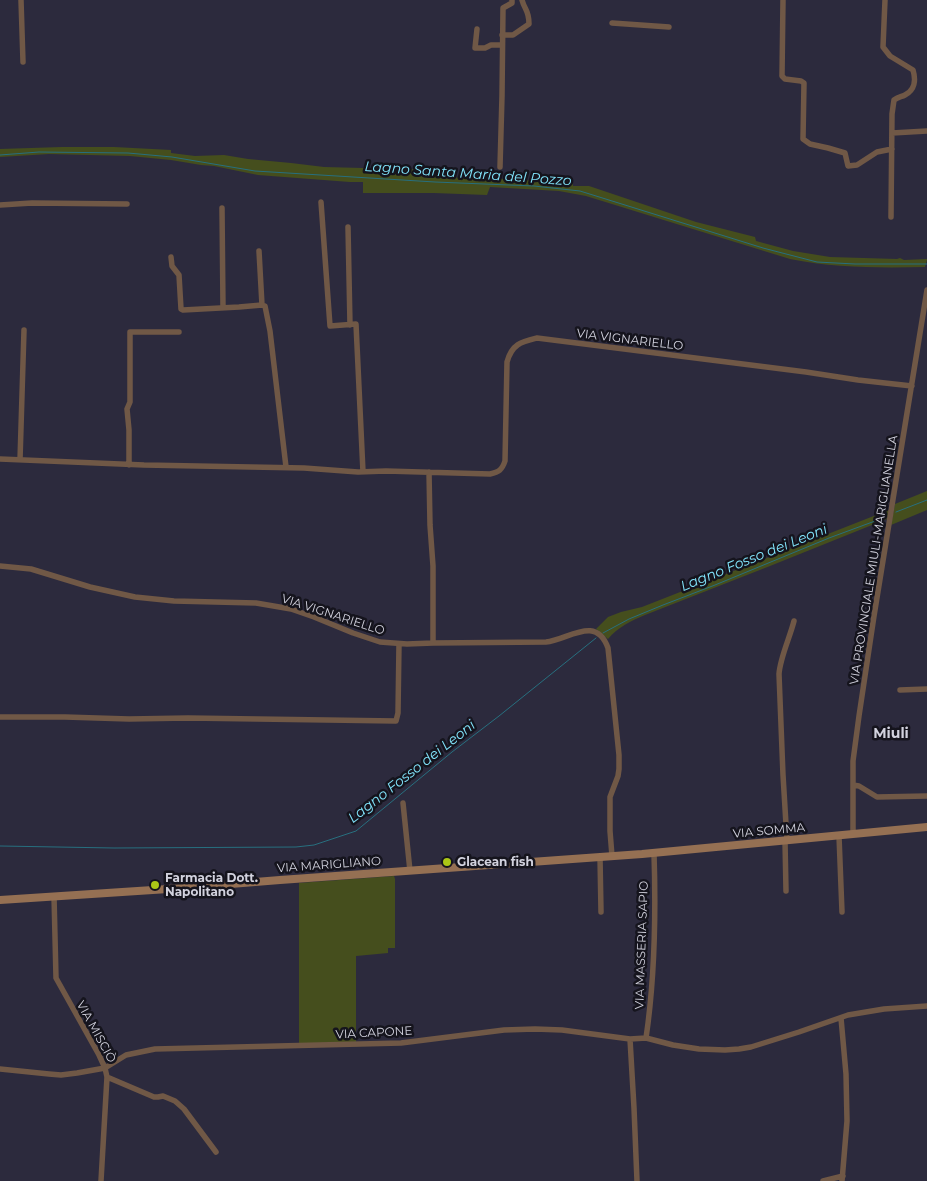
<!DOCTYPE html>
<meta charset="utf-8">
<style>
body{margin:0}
canvas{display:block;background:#2c2a3d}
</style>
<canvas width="927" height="1181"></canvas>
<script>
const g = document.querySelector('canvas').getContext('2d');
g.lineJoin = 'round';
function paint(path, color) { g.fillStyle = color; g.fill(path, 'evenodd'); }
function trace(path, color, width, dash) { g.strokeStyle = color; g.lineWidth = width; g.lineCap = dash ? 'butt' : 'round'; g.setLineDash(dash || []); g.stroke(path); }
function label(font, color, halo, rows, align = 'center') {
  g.font = font + ' Montserrat,sans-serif'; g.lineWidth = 5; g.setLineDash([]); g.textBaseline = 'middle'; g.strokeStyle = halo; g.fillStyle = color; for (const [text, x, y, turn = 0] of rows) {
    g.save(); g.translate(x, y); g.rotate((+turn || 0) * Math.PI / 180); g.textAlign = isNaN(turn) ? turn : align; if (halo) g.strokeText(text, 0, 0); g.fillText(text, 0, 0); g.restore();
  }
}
paint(new Path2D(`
 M 62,147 L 114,147 L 171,150 L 171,153 L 195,156 L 224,155 L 248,159 L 291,163 L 324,167 L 439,170 L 439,177 L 504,179 L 507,176 L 523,180 L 573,183 L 573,186 L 589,186 L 696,222 L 755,237 L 756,241 L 793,251 L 830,257 L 897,259 L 900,258 L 904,260 L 927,259 L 927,260 L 925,267 C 880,268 835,268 790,259 L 586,196 L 559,191 L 490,187 L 487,195 L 434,193 L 363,193 L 363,182 L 350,182 L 258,175 L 214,166 L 201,165 L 171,160 L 130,156 L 49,154 L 0,157 L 0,149 Z
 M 927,491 L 927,510 L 891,525 L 895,504 Z
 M 889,510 L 887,519 L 770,566 L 645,615 C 631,621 618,627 608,639 L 600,632 L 596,629 L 608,617 L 621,612 L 642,607 Z
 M 394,876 L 395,879 L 395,948 L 388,948 L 388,953 L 356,956 L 356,1043 L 299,1044 L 299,883 Z`), '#454e1d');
trace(new Path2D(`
 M 0,155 L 39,152 L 128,153 L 172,157 L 255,171 L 435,182 L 534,186 L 580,191 L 763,248 L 817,262 L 855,264 L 927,264
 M 896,512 L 927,500
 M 603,633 L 629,619 L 663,605 L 715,585 L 829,538 L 886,517
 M 0,846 L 114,848 L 296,847 L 314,845 L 356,831 L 452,752 L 499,716 L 596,638`), '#276f7f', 1);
trace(new Path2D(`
 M 21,0 L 23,62
 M 783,0 L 782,76 L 785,79 L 801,81 L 804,83 L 803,139 L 810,144 L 828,148 L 845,153 L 848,166 L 857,165 L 877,152 L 892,149
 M 885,0 L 883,47 L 890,56 L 913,70 C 916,80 915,90 905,95 C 901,97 898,97 894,100 L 892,114 L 891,217
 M 612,23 L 669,27
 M 477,29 L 475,48 L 485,48 L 491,45 L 502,45
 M 502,35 L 513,35 L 529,24 C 529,10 525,11 522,0
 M 892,133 L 927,131
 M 500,167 L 502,96 L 503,8 L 512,3 L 512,0
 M 321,202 L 330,326 L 356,324 L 363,472
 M 0,205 L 32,203 L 127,204
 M 222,208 L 223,308
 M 348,227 L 350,325
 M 259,251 L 262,305
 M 171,257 L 172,266 L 179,275 L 181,309 L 183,310 L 239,307 L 262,305 L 265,306 L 270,331 L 286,467
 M 0,459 L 144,465 L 304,468 L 358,472 L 386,471 L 490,474 C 499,472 502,470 505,461 L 507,362 C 512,344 521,342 537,338 L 806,372 L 858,380 L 912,386
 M 20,460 L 24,330
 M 129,465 L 129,430 L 127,409 L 130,402 L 130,332 L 179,332
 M 0,566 L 31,569 L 90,587 L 135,597 L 174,601 L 256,603 L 291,609 L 314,617 L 353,633 L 380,642 L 407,644 L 433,643 L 433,566 L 430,525 L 429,472
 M 433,643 L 546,642 C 568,640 596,614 608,648 L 619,755 L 619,769 L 618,776 L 610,797 L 610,831 L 612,856
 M 900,690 L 927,689
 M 0,717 L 65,717 L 129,719 L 188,718 L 396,721 L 398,713 L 399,644
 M 853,785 L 859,786 L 877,797 L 927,796
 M 403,803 L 410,871
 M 853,834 L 853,761 L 859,716 L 874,616 L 927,290
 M 839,836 L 842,912
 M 785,841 L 786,891
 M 787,841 L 783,775 L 779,674 C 780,658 790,637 794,621
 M 600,857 L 601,912
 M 54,896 L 56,978 L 99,1055 L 105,1068 L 107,1077 L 101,1181
 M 841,1018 L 846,1074 L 847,1121 L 842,1181
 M 646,1038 C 655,977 656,915 654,853
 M 630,1039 L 634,1108 L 637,1181
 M 0,1069 L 49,1074 L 61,1075 L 77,1073 L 105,1068 L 126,1055 L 155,1049 L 401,1043 L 504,1030 L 535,1029 L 562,1030 L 630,1039 L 646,1038 L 673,1045 L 699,1049 L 725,1050 L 739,1049 L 751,1047 L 799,1032 L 848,1015 L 884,1009 L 927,1006
 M 107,1077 L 154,1097 L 158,1097 L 163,1096 L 175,1101 L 184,1109 L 216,1152
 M 823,1181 L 843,1176`), '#705846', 5.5);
trace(new Path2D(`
 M 0,900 L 168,889 L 280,880 L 642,854 L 927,827`), '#957053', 8);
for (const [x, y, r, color] of [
 [447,862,5,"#abc616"],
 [155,885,5,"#abc616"]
]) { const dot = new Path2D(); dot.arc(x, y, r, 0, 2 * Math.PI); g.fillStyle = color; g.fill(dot); trace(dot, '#15141d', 2); }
label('12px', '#d2d2de', '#15141d', [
 ["VIA VIGNARIELLO",630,340,7],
 ["VIA PROVINCIALE MIULI-MARIGLIANELLA",874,560,-81],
 ["VIA VIGNARIELLO",333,615,18],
 ["VIA SOMMA",769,831,-5],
 ["VIA MARIGLIANO",329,865,-4],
 ["VIA MASSERIA SAPIO",642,945,-88],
 ["VIA MISCIÒ",96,1032,61],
 ["VIA CAPONE",374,1033,-3]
]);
label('bold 12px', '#d2d2de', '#15141d', [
 ["Glacean fish",457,862],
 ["Farmacia Dott.",165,878],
 ["Napolitano",165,892]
], 'left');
label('italic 14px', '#82e5fc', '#15141d', [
 ["Lagno Santa Maria del Pozzo",468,174,4],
 ["Lagno Fosso dei Leoni",754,558,-22],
 ["Lagno Fosso dei Leoni",412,772,-38]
]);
label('bold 14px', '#d2d2de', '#15141d', [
 ["Miuli",891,734]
]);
</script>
